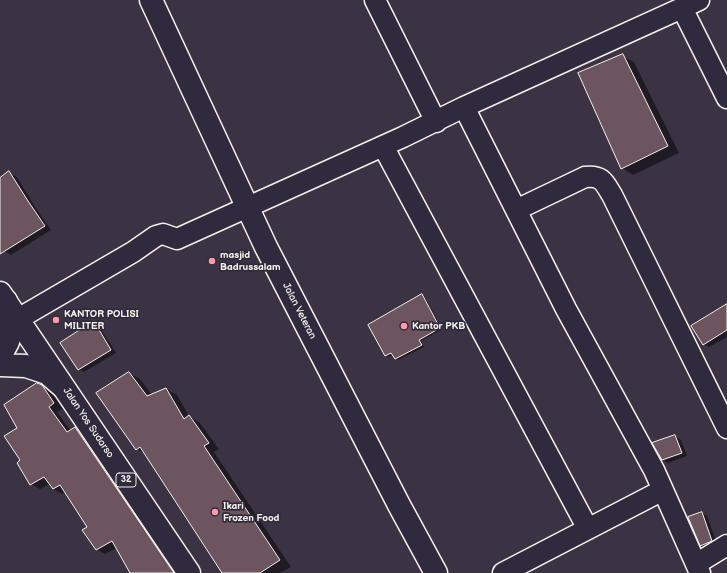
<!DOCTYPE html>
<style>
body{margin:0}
canvas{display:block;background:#3b3344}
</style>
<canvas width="727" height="573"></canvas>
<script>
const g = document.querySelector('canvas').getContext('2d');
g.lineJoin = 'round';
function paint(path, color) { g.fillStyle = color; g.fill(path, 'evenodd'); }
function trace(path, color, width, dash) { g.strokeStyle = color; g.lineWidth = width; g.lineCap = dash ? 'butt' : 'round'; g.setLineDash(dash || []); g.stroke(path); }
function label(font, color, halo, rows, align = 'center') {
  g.font = font + ' "Balsamiq Sans",sans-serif'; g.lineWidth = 3.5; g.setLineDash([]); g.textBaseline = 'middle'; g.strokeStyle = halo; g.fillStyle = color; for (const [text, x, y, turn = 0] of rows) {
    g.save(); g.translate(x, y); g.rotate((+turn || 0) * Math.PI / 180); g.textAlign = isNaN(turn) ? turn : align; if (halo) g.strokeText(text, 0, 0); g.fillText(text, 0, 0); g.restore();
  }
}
paint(new Path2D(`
 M 622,56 L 634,62 L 679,153 L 633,175 L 622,168 Z
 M 9,173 L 17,177 L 35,207 L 51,230 L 11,255 L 4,251 L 0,245 L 0,179 Z
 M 422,295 L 425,297 L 442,329 L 421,341 L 424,347 L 398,360 L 393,355 L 388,357 L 386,356 Z
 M 727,309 L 727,337 L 709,347 L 703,344 Z
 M 94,323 L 99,326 L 116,353 L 84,372 L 78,369 Z
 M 129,373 L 140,379 L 152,395 L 166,389 L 177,395 L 189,416 L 200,423 L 219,449 L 214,452 L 291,567 L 280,573 L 223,573 L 147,455 L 137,449 L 97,394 Z
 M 42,386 L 51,392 L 63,409 L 57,412 L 71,431 L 75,428 L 84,433 L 179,573 L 131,573 L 117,548 L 105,554 L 96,549 L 88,527 L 65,492 L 62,494 L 53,489 L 50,484 L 40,489 L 31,484 L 22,461 L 19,428 Z
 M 675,436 L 681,440 L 687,456 L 668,463 L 663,460 Z
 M 702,513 L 707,516 L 717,544 L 707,548 L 701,545 Z`), '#0007');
const building = new Path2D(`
 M 623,54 L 668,146 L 621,169 L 578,73 Z
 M 9,171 L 28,201 L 45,226 L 0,254 L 0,178 Z
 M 422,294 L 440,328 L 419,340 L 422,345 L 395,359 L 391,353 L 385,356 L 368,325 Z
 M 727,304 L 727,330 L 703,345 L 691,326 Z
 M 94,321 L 111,350 L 78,370 L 60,343 Z
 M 129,372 L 147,396 L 166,388 L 184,419 L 189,415 L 209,443 L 204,446 L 280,560 L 260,573 L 222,573 L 140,447 L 136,450 L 96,393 Z
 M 37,383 L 42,385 L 54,403 L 49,407 L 67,432 L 75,427 L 174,573 L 130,573 L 112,541 L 96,550 L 82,530 L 87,527 L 60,485 L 53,489 L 44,477 L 30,485 L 17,463 L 20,460 L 4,436 L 17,428 L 4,405 Z
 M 675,435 L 682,453 L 662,460 L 652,443 Z
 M 702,512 L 712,541 L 700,546 L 688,517 Z`);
paint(building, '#6c555f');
trace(building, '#f4f1e8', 1);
const minor = new Path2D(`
 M 375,0 L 436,122
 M 699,0 L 682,8 L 727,98
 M 464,107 L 566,309 L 654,470 L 700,573
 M 383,146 L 588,529
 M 516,210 L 585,177 C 602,175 604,182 612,195 L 727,428
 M 18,319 L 133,252 L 156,236 L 163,234 L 177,239 L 403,137 L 464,107 L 682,8
 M 696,564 L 727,545
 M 503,573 L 663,490`);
const tertiary = new Path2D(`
 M 151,0 L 266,247 L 399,505 L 436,573
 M 0,354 C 16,337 10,320 6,301
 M 0,365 L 26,366 L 47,373 L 62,386`);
const trunk = new Path2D(`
 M 0,293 L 189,573`);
trace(minor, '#f4f1e8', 23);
trace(tertiary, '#f4f1e8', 25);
trace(trunk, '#f4f1e8', 25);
trace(minor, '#2f2a3d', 20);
trace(tertiary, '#2f2a3d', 22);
trace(trunk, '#2f2a3d', 22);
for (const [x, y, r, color] of [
 [212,261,4,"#ff9aa2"],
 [56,320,4,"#ff9aa2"],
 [404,326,4,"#ff9aa2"],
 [215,512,4,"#ff9aa2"]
]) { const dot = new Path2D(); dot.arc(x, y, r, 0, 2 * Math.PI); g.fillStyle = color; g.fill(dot); trace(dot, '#2f2a3d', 1.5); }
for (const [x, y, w] of [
 [126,480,20]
]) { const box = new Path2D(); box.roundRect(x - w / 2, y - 7, w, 14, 3); g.fillStyle = '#2f2a3d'; g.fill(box); trace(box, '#f4f1e8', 1); }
label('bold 9px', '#f4f1e8', null, [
 ["32",126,480]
]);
label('bold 10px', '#f4f1e8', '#2f2a3d', [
 ["masjid",220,255],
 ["Badrussalam",220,267],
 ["KANTOR POLISI",64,314],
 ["MILITER",64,326],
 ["Kantor PKB",412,326],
 ["Ikari",223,506],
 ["Frozen Food",223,518]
], 'left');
label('10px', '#f4f1e8', '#2f2a3d', [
 ["Jalan Veteran",299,311,63],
 ["Jalan Yos Sudarso",88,423,56]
]);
</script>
